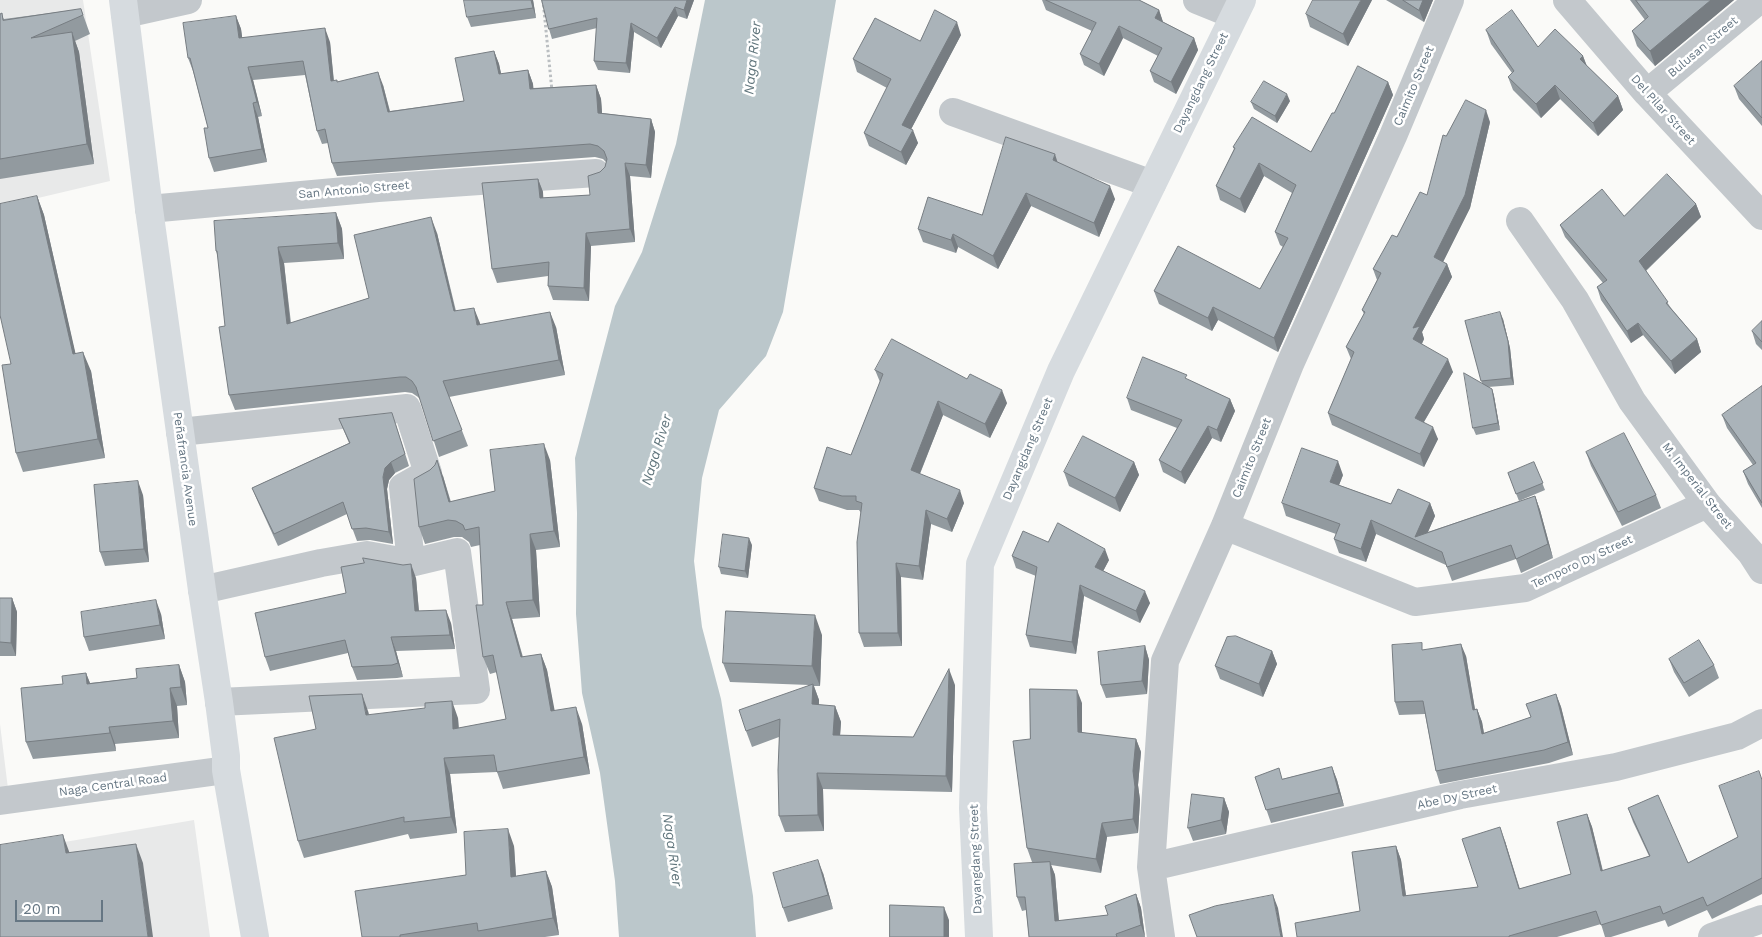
<!DOCTYPE html>
<meta charset="utf-8">
<style>
body{margin:0}
#map{position:relative;width:1762px;height:937px;overflow:hidden;background:#fafaf8;font-family:"Work Sans",sans-serif}
canvas{display:block}
.scale{position:absolute;left:15px;top:900px;width:88px;height:22px;box-sizing:border-box;border:2px solid #657683;border-top:0;padding-left:6px;font-size:15px;line-height:18px;white-space:nowrap;color:#657683;-webkit-text-stroke:4px #fff;paint-order:stroke}
</style>
<div id="map">
<canvas width="1762" height="937"></canvas>
<div class="scale">20 m</div>
</div>
<script>
const g = document.querySelector('canvas').getContext('2d');
g.lineJoin = 'round';
function paint(path, color) { g.fillStyle = color; g.fill(path, 'evenodd'); }
function trace(path, color, width, dash) { g.strokeStyle = color; g.lineWidth = width; g.lineCap = dash ? 'butt' : 'round'; g.setLineDash(dash || []); g.stroke(path); }
function label(font, color, halo, rows, align = 'center') {
  g.font = font + ' "Work Sans",sans-serif'; g.lineWidth = 5; g.setLineDash([]); g.textBaseline = 'middle'; g.strokeStyle = halo; g.fillStyle = color; for (const [text, x, y, turn = 0] of rows) {
    g.save(); g.translate(x, y); g.rotate((+turn || 0) * Math.PI / 180); g.textAlign = isNaN(turn) ? turn : align; if (halo) g.strokeText(text, 0, 0); g.fillText(text, 0, 0); g.restore();
  }
}
paint(new Path2D(`
 M 0,0 L 83,0 L 110,181 L 0,207 Z
 M 0,724 L 9,797 L 0,799 Z
 M 194,820 L 210,937 L 0,937 L 0,853 Z`), '#e8e9e9');
paint(new Path2D(`
 M 705,0 L 836,0 L 783,312 L 766,356 L 719,410 L 702,478 L 694,561 L 702,627 L 721,699 L 753,896 L 756,937 L 619,937 L 615,881 L 600,773 L 582,693 L 576,614 L 577,513 L 575,458 L 615,306 L 642,252 L 676,144 Z`), '#bbc7cb');
trace(new Path2D(`
 M 543,0 L 552,91`), '#bbbfc2', 3, [2.5, 2.5]);
trace(new Path2D(`
 M 1197,0 L 1234,15
 M 1567,0 L 1647,93 L 1762,216
 M 125,14 L 188,0
 M 1647,93 L 1759,0
 M 953,112 L 1152,184
 M 149,209 L 378,188 L 596,173
 M 1520,221 L 1575,300 L 1632,401 L 1707,504 L 1751,553 L 1762,570
 M 180,432 L 407,408 L 428,473 L 403,487 L 411,563
 M 1225,526 L 1415,602 L 1525,588 L 1707,504
 M 202,590 L 321,563 L 367,555 L 411,563 L 457,552 L 476,690 L 219,702
 M 0,801 L 226,770
 M 1151,867 L 1460,795 L 1616,767 L 1737,736 L 1762,723
 M 1161,937 L 1151,867 L 1165,661 L 1225,526 L 1290,364 L 1393,136 L 1450,0
 M 1712,937 L 1762,919`), '#c3c8cc', 28);
trace(new Path2D(`
 M 123,0 L 149,209 L 202,590 L 219,702 L 226,756 L 226,770 L 255,937
 M 979,937 L 973,808 L 980,564 L 1061,371 L 1242,0`), '#d6dbdf', 28);
paint(new Path2D(`
 M 533,0 L 536,18 L 471,27 L 467,17 Z
 M 542,0 L 694,0 L 687,19 L 678,16 L 661,48 L 634,32 L 630,73 L 598,70 L 594,61 L 597,28 L 552,39 L 549,29 Z
 M 1042,0 L 1139,0 L 1159,10 L 1163,22 L 1194,38 L 1198,50 L 1176,94 L 1154,82 L 1150,71 L 1158,56 L 1123,38 L 1104,76 L 1084,65 L 1080,54 L 1092,31 L 1046,10 Z
 M 1372,0 L 1348,46 L 1310,27 L 1306,14 Z
 M 1386,0 L 1433,0 L 1424,22 Z
 M 1630,0 L 1734,0 L 1655,66 L 1637,46 L 1632,31 L 1645,20 Z
 M 81,9 L 90,34 L 75,41 L 79,52 L 94,164 L 0,179 L 0,14 L 4,19 Z
 M 236,16 L 241,29 L 242,37 L 330,42 L 334,81 L 337,82 L 383,85 L 390,111 L 464,101 L 494,51 L 499,64 L 501,74 L 528,70 L 533,84 L 533,88 L 596,85 L 601,99 L 602,113 L 651,119 L 655,132 L 651,178 L 630,176 L 635,242 L 591,246 L 589,301 L 553,300 L 548,286 L 548,276 L 497,283 L 492,269 L 538,179 L 543,192 L 543,198 L 590,195 L 600,172 L 605,167 L 606,162 L 603,159 L 595,157 L 337,176 L 332,163 L 328,143 L 322,144 L 317,131 L 305,75 L 253,80 L 262,116 L 258,117 L 267,162 L 214,172 L 209,158 L 208,128 L 193,71 L 188,58 Z
 M 1486,30 L 1538,47 L 1583,56 L 1587,66 L 1618,96 L 1623,110 L 1598,136 L 1560,99 L 1541,118 L 1513,90 L 1508,77 L 1512,73 L 1491,44 Z
 M 961,35 L 911,129 L 918,143 L 906,165 L 869,146 L 864,133 L 887,88 L 857,72 L 853,59 L 920,41 Z
 M 1762,61 L 1762,126 L 1739,99 L 1734,86 Z
 M 1388,82 L 1393,95 L 1278,352 L 1218,320 L 1212,331 L 1159,304 L 1154,291 L 1260,289 L 1283,247 L 1280,245 L 1275,232 L 1292,193 L 1264,176 L 1245,213 L 1220,200 L 1216,186 L 1234,149 L 1233,147 L 1311,152 L 1334,113 Z
 M 1290,101 L 1277,123 L 1254,109 L 1251,102 Z
 M 1490,122 L 1470,208 L 1443,262 L 1447,264 L 1452,277 L 1422,332 L 1424,339 L 1422,344 L 1453,372 L 1424,422 L 1438,439 L 1424,467 L 1332,425 L 1328,413 L 1351,359 L 1346,347 L 1364,314 L 1362,310 L 1377,280 L 1373,269 L 1427,195 Z
 M 1057,162 L 1115,199 L 1099,237 L 1031,206 L 998,269 L 958,247 L 956,253 L 923,242 L 918,229 L 982,215 Z
 M 37,196 L 44,215 L 75,353 L 91,371 L 105,458 L 23,472 L 16,453 L 11,364 Z
 M 1696,204 L 1701,217 L 1646,271 L 1671,308 L 1697,339 L 1701,352 L 1675,374 L 1643,335 L 1631,343 L 1601,300 L 1597,287 L 1603,283 L 1565,237 L 1560,225 L 1624,216 Z
 M 336,213 L 342,229 L 344,259 L 284,263 L 291,323 L 369,298 L 437,233 L 456,311 L 480,325 L 556,327 L 565,375 L 449,397 L 468,446 L 439,457 L 421,401 L 418,397 L 412,393 L 405,392 L 235,410 L 229,395 L 225,326 L 218,257 L 216,251 Z
 M 1503,319 L 1510,348 L 1514,385 L 1488,387 L 1492,389 L 1494,396 L 1500,430 L 1476,435 L 1473,428 L 1482,383 L 1465,321 Z
 M 1762,321 L 1762,350 L 1756,344 L 1752,331 Z
 M 875,370 L 1007,403 L 990,438 L 943,415 L 920,474 L 964,503 L 952,532 L 931,524 L 923,580 L 901,577 L 902,646 L 864,647 L 859,633 L 861,513 L 859,510 L 847,510 L 819,501 L 814,488 L 851,455 L 880,382 Z
 M 1188,380 L 1230,399 L 1235,411 L 1221,442 L 1212,438 L 1185,484 L 1163,472 L 1159,460 L 1177,428 L 1131,410 L 1127,398 Z
 M 1762,386 L 1762,508 L 1748,484 L 1743,471 L 1753,465 L 1727,428 L 1722,415 Z
 M 339,419 L 396,425 L 409,466 L 395,473 L 389,480 L 387,489 L 393,544 L 370,540 L 357,541 L 347,514 L 278,546 L 257,500 L 252,488 L 349,443 Z
 M 1586,452 L 1656,495 L 1661,508 L 1622,526 L 1591,466 Z
 M 550,460 L 560,547 L 536,550 L 540,617 L 512,619 L 523,657 L 541,654 L 547,670 L 554,711 L 582,724 L 590,774 L 503,789 L 497,772 L 450,774 L 457,833 L 410,839 L 408,834 L 304,858 L 298,841 L 316,729 L 368,711 L 369,715 L 458,718 L 459,728 L 506,719 L 497,672 L 490,674 L 483,657 L 483,605 L 480,545 L 471,547 L 469,542 L 462,537 L 454,537 L 425,544 L 419,527 L 443,476 L 451,502 L 495,491 Z
 M 1134,462 L 1139,475 L 1120,512 L 1069,486 L 1064,472 Z
 M 1534,462 L 1545,490 L 1519,501 L 1508,473 Z
 M 1343,475 L 1339,485 L 1391,504 L 1430,503 L 1435,516 L 1428,532 L 1535,496 L 1540,510 L 1553,558 L 1521,573 L 1516,559 L 1452,581 L 1446,565 L 1376,534 L 1366,562 L 1339,553 L 1334,539 L 1336,534 L 1286,516 L 1282,503 Z
 M 143,495 L 149,562 L 105,566 L 100,552 Z
 M 1048,542 L 1109,560 L 1103,571 L 1150,603 L 1140,623 L 1084,596 L 1076,654 L 1030,647 L 1026,635 L 1036,576 L 1016,568 L 1012,556 Z
 M 752,545 L 748,578 L 721,574 L 719,567 Z
 M 416,578 L 419,611 L 451,623 L 455,649 L 396,651 L 403,677 L 397,678 L 357,680 L 352,667 L 348,653 L 270,671 L 265,657 Z
 M 0,598 L 12,598 L 17,612 L 16,656 L 0,656 Z
 M 161,614 L 165,639 L 89,651 L 84,637 Z
 M 822,635 L 820,686 L 814,686 L 819,700 L 819,705 L 835,706 L 841,722 L 840,735 L 913,737 L 955,685 L 952,792 L 823,789 L 824,831 L 785,832 L 779,816 L 779,737 L 752,747 L 746,731 L 809,685 L 730,682 L 723,663 Z
 M 1145,646 L 1149,660 L 1147,694 L 1106,698 L 1101,685 Z
 M 1424,650 L 1466,656 L 1475,709 L 1477,709 L 1482,722 L 1484,733 L 1531,717 L 1556,694 L 1561,707 L 1573,755 L 1549,763 L 1440,784 L 1436,771 L 1425,714 L 1399,715 L 1395,702 Z
 M 1272,651 L 1277,664 L 1263,697 L 1220,679 L 1215,666 Z
 M 1669,659 L 1714,665 L 1719,678 L 1689,697 L 1674,672 Z
 M 179,665 L 185,682 L 187,705 L 177,706 L 179,738 L 115,744 L 116,751 L 33,759 L 26,742 L 63,684 L 86,673 L 90,683 L 137,678 Z
 M 1082,703 L 1082,733 L 1136,739 L 1141,752 L 1138,785 L 1140,800 L 1138,833 L 1107,837 L 1101,873 L 1051,865 L 1055,875 L 1059,921 L 1108,915 L 1136,894 L 1141,908 L 1145,937 L 1029,937 L 1026,910 L 1022,911 L 1017,897 L 1037,863 L 1032,862 L 1027,848 L 1030,739 Z
 M 1332,767 L 1337,780 L 1344,806 L 1271,823 L 1255,777 L 1283,779 Z
 M 1762,780 L 1762,894 L 1712,919 L 1707,910 L 1668,927 L 1665,920 L 1611,937 L 1605,937 L 1601,924 L 1557,937 L 1297,937 L 1360,911 L 1396,846 L 1401,860 L 1406,896 L 1478,887 L 1505,841 L 1519,889 L 1571,874 L 1587,814 L 1592,827 L 1603,871 L 1649,856 L 1633,822 L 1628,808 L 1688,863 L 1738,837 Z
 M 1224,798 L 1229,812 L 1226,834 L 1193,841 L 1188,828 Z
 M 514,846 L 516,876 L 546,871 L 552,887 L 559,935 L 545,937 L 362,937 Z
 M 823,873 L 833,909 L 788,922 L 783,908 Z`), '#929a9f');
paint(new Path2D(`
 M 531,0 L 533,0 L 536,18 L 533,8 Z
 M 687,0 L 694,0 L 687,19 L 684,10 Z
 M 1361,0 L 1372,0 L 1348,46 L 1343,34 Z
 M 1423,0 L 1433,0 L 1424,22 L 1419,10 Z
 M 1711,0 L 1734,0 L 1655,66 L 1650,51 Z
 M 675,7 L 678,16 L 661,48 L 657,38 Z
 M 1159,10 L 1163,22 L 1159,30 L 1155,18 Z
 M 236,16 L 241,29 L 244,51 L 239,38 Z
 M 957,22 L 961,35 L 907,137 L 902,125 Z
 M 631,23 L 634,32 L 630,73 L 626,63 Z
 M 1119,26 L 1123,38 L 1104,76 L 1099,64 Z
 M 325,28 L 330,42 L 335,95 L 331,81 Z
 M 72,32 L 79,52 L 94,164 L 87,144 Z
 M 1194,38 L 1198,50 L 1176,94 L 1171,82 Z
 M 494,51 L 499,64 L 504,87 L 499,74 Z
 M 1583,56 L 1588,70 L 1580,59 Z
 M 248,67 L 253,80 L 262,116 L 257,102 Z
 M 528,70 L 533,84 L 535,102 L 530,89 Z
 M 378,72 L 383,85 L 393,125 L 388,112 Z
 M 1388,82 L 1393,95 L 1278,352 L 1274,338 Z
 M 596,85 L 601,99 L 603,126 L 598,113 Z
 M 1555,85 L 1560,99 L 1541,118 L 1536,104 Z
 M 1287,94 L 1290,101 L 1277,123 L 1275,116 Z
 M 1618,96 L 1623,110 L 1598,136 L 1593,123 Z
 M 253,103 L 258,117 L 267,162 L 262,149 Z
 M 1486,110 L 1490,122 L 1470,208 L 1439,270 L 1434,257 Z
 M 651,119 L 655,132 L 651,178 L 646,165 Z
 M 913,130 L 918,143 L 906,165 L 901,152 Z
 M 1055,154 L 1059,167 L 1053,160 Z
 M 625,163 L 630,176 L 635,242 L 630,229 Z
 M 1259,163 L 1264,176 L 1245,213 L 1240,199 Z
 M 538,179 L 543,192 L 544,211 L 540,198 Z
 M 1110,186 L 1115,199 L 1099,237 L 1094,223 Z
 M 1026,193 L 1031,206 L 998,269 L 993,256 Z
 M 37,196 L 44,215 L 80,373 L 73,354 Z
 M 1696,204 L 1701,217 L 1643,273 L 1639,261 Z
 M 336,213 L 342,229 L 344,259 L 338,243 Z
 M 431,217 L 437,233 L 459,327 L 454,311 Z
 M 586,233 L 591,246 L 589,301 L 584,288 Z
 M 953,234 L 958,247 L 956,253 L 951,240 Z
 M 278,247 L 284,263 L 292,340 L 287,324 Z
 M 1447,264 L 1452,277 L 1422,332 L 1424,339 L 1418,351 L 1413,339 L 1413,328 Z
 M 1213,307 L 1218,320 L 1212,331 L 1208,318 Z
 M 474,308 L 480,323 L 483,341 L 477,325 Z
 M 550,312 L 556,327 L 565,375 L 559,360 Z
 M 1500,312 L 1503,319 L 1510,348 L 1514,385 L 1511,378 Z
 M 1638,323 L 1643,335 L 1631,343 L 1627,331 Z
 M 1697,339 L 1701,352 L 1675,374 L 1671,361 Z
 M 83,352 L 91,371 L 105,458 L 98,439 Z
 M 1448,359 L 1453,372 L 1419,430 L 1415,418 Z
 M 1492,389 L 1494,396 L 1500,430 L 1498,423 Z
 M 1002,390 L 1007,403 L 990,438 L 985,424 Z
 M 1230,399 L 1235,411 L 1221,442 L 1217,430 Z
 M 938,401 L 943,415 L 916,483 L 911,470 Z
 M 1208,426 L 1212,438 L 1185,484 L 1181,472 Z
 M 1433,427 L 1438,439 L 1424,467 L 1420,454 Z
 M 544,444 L 550,460 L 560,547 L 554,531 Z
 M 437,460 L 443,476 L 455,519 L 449,502 Z
 M 1338,461 L 1343,475 L 1335,495 L 1330,482 Z
 M 391,462 L 395,473 L 389,480 L 387,489 L 393,544 L 389,532 L 383,477 L 385,468 Z
 M 1134,462 L 1139,475 L 1120,512 L 1115,498 Z
 M 138,481 L 143,495 L 149,562 L 144,549 Z
 M 960,490 L 964,503 L 952,532 L 947,519 Z
 M 1535,496 L 1540,510 L 1553,558 L 1548,544 Z
 M 1430,503 L 1435,516 L 1423,543 L 1415,537 Z
 M 926,510 L 931,524 L 923,580 L 919,566 Z
 M 1371,520 L 1376,534 L 1366,562 L 1361,549 Z
 M 530,534 L 536,550 L 540,617 L 533,600 Z
 M 749,538 L 752,545 L 748,578 L 745,571 Z
 M 1105,549 L 1109,560 L 1099,579 L 1095,567 Z
 M 896,563 L 901,577 L 902,646 L 898,633 Z
 M 411,564 L 416,578 L 420,625 L 415,611 Z
 M 1080,585 L 1084,596 L 1076,654 L 1072,642 Z
 M 1145,591 L 1150,603 L 1140,623 L 1136,611 Z
 M 12,598 L 17,612 L 16,656 L 11,643 Z
 M 156,600 L 161,614 L 165,639 L 160,625 Z
 M 506,602 L 512,619 L 527,674 L 521,657 Z
 M 446,610 L 451,623 L 455,649 L 450,635 Z
 M 815,615 L 822,635 L 820,686 L 812,666 Z
 M 391,637 L 396,651 L 403,677 L 398,663 Z
 M 1461,644 L 1466,656 L 1477,722 L 1473,710 Z
 M 1145,646 L 1149,660 L 1147,694 L 1142,681 Z
 M 1272,651 L 1277,664 L 1263,697 L 1259,684 Z
 M 541,654 L 547,670 L 558,728 L 551,711 Z
 M 179,665 L 185,682 L 187,705 L 181,687 Z
 M 949,669 L 955,685 L 952,792 L 946,776 Z
 M 86,673 L 93,691 L 87,684 Z
 M 813,684 L 819,700 L 818,720 L 812,704 Z
 M 170,688 L 177,706 L 179,738 L 173,721 Z
 M 1077,690 L 1082,703 L 1082,746 L 1078,732 Z
 M 362,694 L 368,711 L 372,732 L 366,715 Z
 M 1556,694 L 1561,707 L 1573,755 L 1568,742 Z
 M 452,701 L 458,718 L 459,745 L 453,729 Z
 M 835,706 L 841,722 L 839,751 L 833,735 Z
 M 576,707 L 582,724 L 590,774 L 584,757 Z
 M 1477,709 L 1482,722 L 1486,746 L 1482,734 Z
 M 109,727 L 115,744 L 116,751 L 110,733 Z
 M 1136,739 L 1141,752 L 1138,785 L 1140,800 L 1138,833 L 1133,819 L 1133,771 Z
 M 444,758 L 450,774 L 457,833 L 451,817 Z
 M 1332,767 L 1337,780 L 1344,806 L 1339,793 Z
 M 817,773 L 823,789 L 824,831 L 818,815 Z
 M 1224,798 L 1229,812 L 1226,834 L 1221,820 Z
 M 1587,814 L 1592,827 L 1606,885 L 1601,871 Z
 M 1102,823 L 1107,837 L 1101,873 L 1096,859 Z
 M 1500,827 L 1505,841 L 1524,902 L 1519,889 Z
 M 508,829 L 514,846 L 517,893 L 511,877 Z
 M 63,835 L 70,854 L 66,853 Z
 M 136,844 L 143,863 L 153,937 L 148,937 Z
 M 1396,846 L 1401,860 L 1408,910 L 1403,896 Z
 M 818,860 L 823,873 L 833,909 L 828,895 Z
 M 1050,862 L 1055,875 L 1060,935 L 1055,921 Z
 M 546,871 L 552,887 L 559,935 L 553,918 Z
 M 1136,894 L 1141,908 L 1145,937 L 1141,925 Z
 M 1273,895 L 1278,908 L 1283,937 L 1281,937 Z
 M 944,907 L 949,920 L 949,937 L 944,937 Z`), '#777d82');
const building = new Path2D(`
 M 464,0 L 531,0 L 533,8 L 467,17 Z
 M 542,0 L 687,0 L 684,10 L 675,7 L 657,38 L 631,23 L 626,63 L 594,61 L 597,18 L 549,29 Z
 M 1046,0 L 1139,0 L 1159,10 L 1155,18 L 1194,38 L 1171,82 L 1150,71 L 1162,48 L 1119,26 L 1099,64 L 1080,54 L 1096,23 Z
 M 1313,0 L 1361,0 L 1343,34 L 1306,14 Z
 M 1403,0 L 1423,0 L 1419,10 Z
 M 1636,0 L 1711,0 L 1650,51 L 1632,31 L 1648,17 Z
 M 81,9 L 83,15 L 31,38 L 72,32 L 87,144 L 0,159 L 0,14 L 2,13 L 3,20 Z
 M 935,10 L 957,22 L 902,125 L 913,130 L 901,152 L 864,133 L 891,79 L 853,59 L 875,18 L 920,41 Z
 M 1512,10 L 1538,47 L 1555,29 L 1583,56 L 1580,59 L 1618,96 L 1593,123 L 1555,85 L 1536,104 L 1508,77 L 1514,71 L 1486,30 Z
 M 236,16 L 239,38 L 325,28 L 331,81 L 337,80 L 337,82 L 378,72 L 388,112 L 464,101 L 455,58 L 494,51 L 499,74 L 528,70 L 530,89 L 596,85 L 598,113 L 651,119 L 646,165 L 625,163 L 630,229 L 586,233 L 584,288 L 548,286 L 549,262 L 492,269 L 482,183 L 538,179 L 540,198 L 590,195 L 588,176 L 600,172 L 605,167 L 607,159 L 604,151 L 598,146 L 590,144 L 332,163 L 325,129 L 317,131 L 303,61 L 248,67 L 257,102 L 253,103 L 262,149 L 209,158 L 204,128 L 208,128 L 190,58 L 188,58 L 183,23 Z
 M 1762,61 L 1762,118 L 1734,86 Z
 M 1358,66 L 1388,82 L 1274,338 L 1213,307 L 1208,318 L 1154,291 L 1178,246 L 1260,289 L 1288,238 L 1275,232 L 1296,185 L 1259,163 L 1240,199 L 1216,186 L 1235,148 L 1233,147 L 1252,117 L 1311,152 L 1332,113 L 1334,113 Z
 M 1264,81 L 1287,94 L 1275,116 L 1251,102 Z
 M 1466,100 L 1486,110 L 1465,195 L 1434,257 L 1447,264 L 1413,328 L 1420,326 L 1413,339 L 1448,359 L 1415,418 L 1433,427 L 1420,454 L 1328,413 L 1354,352 L 1346,347 L 1365,312 L 1362,310 L 1381,273 L 1373,269 L 1392,235 L 1397,237 L 1420,192 L 1427,195 L 1443,135 L 1446,136 Z
 M 1006,137 L 1055,154 L 1053,160 L 1110,186 L 1094,223 L 1026,193 L 993,256 L 953,234 L 951,240 L 918,229 L 928,197 L 982,215 Z
 M 1667,174 L 1696,204 L 1639,261 L 1668,302 L 1666,303 L 1697,339 L 1671,361 L 1638,323 L 1627,331 L 1597,287 L 1607,280 L 1560,225 L 1602,189 L 1624,216 Z
 M 37,196 L 73,354 L 83,352 L 98,439 L 16,453 L 2,365 L 11,364 L 0,315 L 0,204 Z
 M 336,213 L 338,243 L 278,247 L 287,324 L 369,298 L 354,235 L 431,217 L 454,311 L 474,308 L 477,325 L 550,312 L 559,360 L 443,381 L 462,430 L 433,441 L 416,387 L 412,381 L 406,377 L 400,377 L 229,395 L 219,327 L 225,326 L 217,251 L 216,251 L 214,221 Z
 M 1500,312 L 1508,341 L 1511,378 L 1481,381 L 1465,321 Z
 M 1762,321 L 1762,342 L 1752,331 Z
 M 892,339 L 967,379 L 970,374 L 1002,390 L 985,424 L 938,401 L 911,470 L 960,490 L 947,519 L 926,510 L 919,566 L 896,563 L 898,633 L 859,633 L 857,542 L 862,503 L 856,501 L 856,496 L 842,496 L 814,488 L 827,447 L 851,455 L 883,374 L 875,370 Z
 M 1143,357 L 1187,375 L 1185,378 L 1230,399 L 1217,430 L 1208,426 L 1181,472 L 1159,460 L 1182,420 L 1127,398 Z
 M 1464,373 L 1492,389 L 1498,423 L 1473,428 Z
 M 1762,386 L 1762,503 L 1743,471 L 1756,463 L 1722,415 Z
 M 392,413 L 405,454 L 391,462 L 385,468 L 383,477 L 389,532 L 366,528 L 352,529 L 343,502 L 274,534 L 252,488 L 350,443 L 339,419 Z
 M 1624,433 L 1656,495 L 1618,512 L 1586,452 Z
 M 1083,436 L 1134,462 L 1115,498 L 1064,472 Z
 M 544,444 L 554,531 L 530,534 L 533,600 L 506,602 L 521,657 L 541,654 L 551,711 L 576,707 L 584,757 L 497,772 L 494,755 L 444,758 L 451,817 L 404,822 L 404,817 L 298,841 L 274,738 L 316,729 L 309,696 L 362,694 L 366,715 L 425,708 L 425,703 L 452,701 L 453,729 L 506,719 L 493,655 L 483,657 L 476,605 L 483,605 L 479,527 L 465,530 L 463,525 L 456,521 L 448,520 L 419,527 L 414,479 L 430,470 L 435,465 L 437,460 L 449,502 L 495,491 L 490,450 Z
 M 1302,448 L 1338,461 L 1330,482 L 1391,504 L 1398,489 L 1430,503 L 1415,537 L 1535,496 L 1548,544 L 1516,559 L 1511,545 L 1447,567 L 1442,552 L 1371,520 L 1361,549 L 1334,539 L 1340,524 L 1282,503 Z
 M 1534,462 L 1543,483 L 1516,494 L 1508,473 Z
 M 138,481 L 144,549 L 100,552 L 94,485 Z
 M 1058,523 L 1105,549 L 1095,567 L 1145,591 L 1136,611 L 1080,585 L 1072,642 L 1026,635 L 1037,567 L 1012,556 L 1023,531 L 1048,542 Z
 M 723,534 L 749,538 L 745,571 L 719,567 Z
 M 363,558 L 403,565 L 411,564 L 415,611 L 446,610 L 450,635 L 391,637 L 398,663 L 392,665 L 352,667 L 345,640 L 265,657 L 255,613 L 346,593 L 341,567 L 364,563 Z
 M 0,598 L 12,598 L 11,643 L 0,642 Z
 M 156,600 L 160,625 L 84,637 L 81,612 Z
 M 726,611 L 815,615 L 812,666 L 723,663 Z
 M 1236,636 L 1272,651 L 1259,684 L 1215,666 L 1227,637 Z
 M 1699,640 L 1714,665 L 1684,683 L 1669,659 Z
 M 1422,643 L 1422,650 L 1461,644 L 1473,710 L 1477,709 L 1482,734 L 1531,717 L 1526,704 L 1556,694 L 1568,742 L 1544,750 L 1436,771 L 1423,701 L 1395,702 L 1392,645 Z
 M 1145,646 L 1142,681 L 1101,685 L 1098,652 Z
 M 179,665 L 181,687 L 170,688 L 173,721 L 109,727 L 110,733 L 26,742 L 21,688 L 63,684 L 62,676 L 86,673 L 87,684 L 137,678 L 136,669 Z
 M 949,669 L 946,776 L 817,773 L 818,815 L 779,816 L 778,770 L 780,719 L 746,731 L 739,710 L 813,684 L 812,704 L 835,706 L 833,735 L 913,737 Z
 M 1030,689 L 1077,690 L 1078,732 L 1136,739 L 1133,771 L 1135,787 L 1133,819 L 1102,823 L 1096,859 L 1027,848 L 1013,741 L 1030,739 Z
 M 1332,767 L 1339,793 L 1266,810 L 1255,777 L 1279,768 L 1282,779 Z
 M 1759,771 L 1762,780 L 1762,878 L 1707,906 L 1703,897 L 1663,914 L 1660,906 L 1601,925 L 1596,911 L 1509,936 L 1509,937 L 1297,937 L 1295,923 L 1360,911 L 1352,852 L 1396,846 L 1403,896 L 1478,887 L 1462,839 L 1500,827 L 1519,889 L 1571,874 L 1557,822 L 1587,814 L 1601,871 L 1650,856 L 1628,808 L 1658,795 L 1688,863 L 1738,837 L 1719,786 Z
 M 1192,794 L 1224,798 L 1221,820 L 1188,828 Z
 M 508,829 L 511,877 L 546,871 L 553,918 L 478,931 L 477,923 L 400,935 L 400,937 L 362,937 L 355,891 L 466,875 L 464,832 Z
 M 63,835 L 66,853 L 136,844 L 148,937 L 0,937 L 0,845 Z
 M 818,860 L 828,895 L 783,908 L 773,873 Z
 M 1050,862 L 1055,921 L 1108,915 L 1105,906 L 1136,894 L 1141,925 L 1116,934 L 1117,937 L 1029,937 L 1025,897 L 1017,897 L 1014,864 Z
 M 1273,895 L 1281,937 L 1197,937 L 1189,915 L 1215,906 Z
 M 890,905 L 944,907 L 944,937 L 890,937 Z`);
paint(building, '#aab3b9');
trace(building, '#777d82', 1);
label('12px', '#657683', '#fff', [
 ["Bulusan Street",1703,47,-40],
 ["Dayangdang Street",1201,83,-64],
 ["Caimito Street",1414,86,-67],
 ["Del Pilar Street",1663,110,48],
 ["San Antonio Street",354,190,-5],
 ["Dayangdang Street",1028,449,-67],
 ["Caimito Street",1252,458,-68],
 ["Peñafrancia Avenue",185,469,82],
 ["M. Imperial Street",1697,486,52],
 ["Temporo Dy Street",1582,562,-25],
 ["Naga Central Road",113,785,-8],
 ["Abe Dy Street",1457,797,-12],
 ["Dayangdang Street",976,859,-92]
]);
label('italic 14px', '#60757c', '#fff', [
 ["Naga River",753,58,-84],
 ["Naga River",657,450,-73],
 ["Naga River",672,850,82]
]);
</script>
